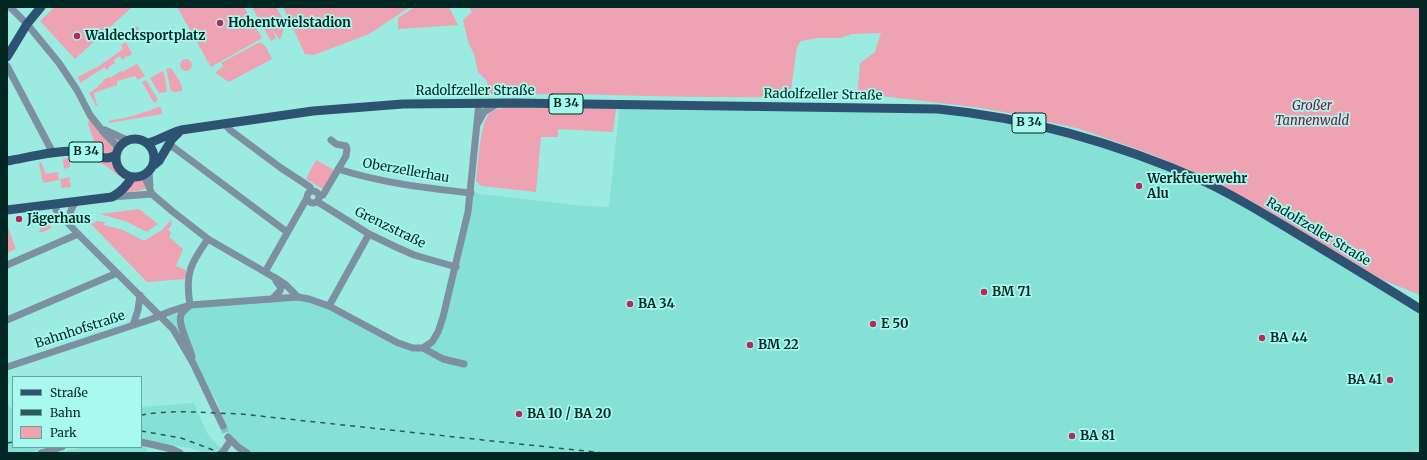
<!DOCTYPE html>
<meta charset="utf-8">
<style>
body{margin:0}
#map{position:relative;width:1427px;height:460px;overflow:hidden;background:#9bebe1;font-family:Merriweather,serif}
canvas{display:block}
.frame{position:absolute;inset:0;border:8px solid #032723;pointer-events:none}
.legend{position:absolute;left:12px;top:376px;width:130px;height:72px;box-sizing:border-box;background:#a8f9ee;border:1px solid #66a59d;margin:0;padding:5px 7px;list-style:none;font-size:12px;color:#032723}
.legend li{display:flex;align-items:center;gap:8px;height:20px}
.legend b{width:20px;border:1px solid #66a59d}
</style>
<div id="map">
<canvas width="1427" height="460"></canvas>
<div class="frame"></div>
<ul class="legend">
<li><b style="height:5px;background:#2e5372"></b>Straße</li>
<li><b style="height:5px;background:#2b5a54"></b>Bahn</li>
<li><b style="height:11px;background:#eda3b2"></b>Park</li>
</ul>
</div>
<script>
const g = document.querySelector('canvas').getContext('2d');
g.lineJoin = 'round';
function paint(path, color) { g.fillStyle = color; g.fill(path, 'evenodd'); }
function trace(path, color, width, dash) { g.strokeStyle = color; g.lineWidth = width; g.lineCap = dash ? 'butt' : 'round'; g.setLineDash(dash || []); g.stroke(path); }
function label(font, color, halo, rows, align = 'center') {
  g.font = font + ' Merriweather,serif'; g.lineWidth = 3.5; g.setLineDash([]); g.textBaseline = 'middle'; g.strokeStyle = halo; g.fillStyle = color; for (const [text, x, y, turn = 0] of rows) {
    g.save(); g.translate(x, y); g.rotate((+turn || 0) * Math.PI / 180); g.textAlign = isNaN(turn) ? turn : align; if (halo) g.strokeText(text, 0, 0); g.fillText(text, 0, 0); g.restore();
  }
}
paint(new Path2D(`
 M 620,104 L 938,109 L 1032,124 L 1204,181 L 1420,309 L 1420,453 L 247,453 L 231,440 L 218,403 L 197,371 L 176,328 L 170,321 L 168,316 L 171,311 L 177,309 L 298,297 L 352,318 L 418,348 L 435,337 L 471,193 L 584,206 L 609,207 Z
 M 194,403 L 207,433 L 217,445 L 232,453 L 203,453 L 190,448 L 141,439 L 141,407 Z
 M 7,405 L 13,410 L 13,447 L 45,447 L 28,453 L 7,453 Z
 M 141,446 L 146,447 L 148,453 L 59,453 L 82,447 Z`), '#85e0d5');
paint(new Path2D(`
 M 55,7 L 132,7 L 75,59 L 40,21 Z
 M 177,7 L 244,7 L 262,38 L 211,67 Z
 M 252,7 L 276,7 L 285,22 L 282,35 L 280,40 L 273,31 L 276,38 L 271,41 Z
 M 283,7 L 410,7 L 369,34 L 314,55 L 305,54 Z
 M 415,7 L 449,7 L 458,25 L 398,29 L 398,18 Z
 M 469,7 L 1420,7 L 1420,295 L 1383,280 L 1251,201 L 1208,178 L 1148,153 L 1080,129 L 1004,112 L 974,107 L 881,96 L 857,98 L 860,63 L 875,52 L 881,33 L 852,34 L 841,38 L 818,38 L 801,41 L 797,47 L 790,97 C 717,98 645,96 572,94 C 537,94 503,95 469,93 L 473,89 L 488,88 L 487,81 L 478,72 L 474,54 L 468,42 L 463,20 L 472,12 Z
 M 137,26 L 140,30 L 120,41 L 123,33 Z
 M 126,42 L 132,54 L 127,57 L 126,56 L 125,56 L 125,58 L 122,60 L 120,56 L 114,60 L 115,63 L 109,67 L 109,68 L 106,70 L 105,67 L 80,83 L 78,77 L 99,66 L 123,49 L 121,45 Z
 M 258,43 L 262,43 L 266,47 L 272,59 L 229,82 L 215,73 L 223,66 L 221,63 Z
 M180 65a6 6 0 1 1 12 0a6 6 0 1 1-12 0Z
 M 137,64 L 138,65 L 145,76 L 138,80 L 135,76 L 117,81 L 117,85 L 94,93 L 96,102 L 98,106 L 96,106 L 89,93 L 98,87 L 98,86 L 103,82 L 103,80 L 109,77 L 110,78 L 121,71 L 122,72 Z
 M 171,68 C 175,75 183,83 182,91 L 174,92 L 173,91 L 171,91 L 166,69 Z
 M 163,71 L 165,77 L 167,92 L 159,93 L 150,78 Z
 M 146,80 L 158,100 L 154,103 L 142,82 Z
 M 156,107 L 161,107 L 162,114 L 109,123 L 108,121 L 133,116 L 157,108 Z
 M 508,107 L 616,109 L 613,132 L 558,129 L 558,137 L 541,137 L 536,192 L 481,186 L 476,181 C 478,166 480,122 490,113 C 495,109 502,108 508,107 Z
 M 90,115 L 98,126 L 127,140 C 113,150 113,165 126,175 L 123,179 L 106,166 L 76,151 L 76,144 L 94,141 L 88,124 Z
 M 70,158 L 70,167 L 64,169 L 63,159 Z
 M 316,160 L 334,170 L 323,189 L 306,179 Z
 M 41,162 L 46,174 L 58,172 L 59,180 L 43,183 L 39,163 Z
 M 144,175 L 148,188 L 138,191 L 133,191 L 133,196 L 120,193 L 132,177 Z
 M 70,177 L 69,182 L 70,182 L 71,187 L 62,188 L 60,179 Z
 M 139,209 L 158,224 L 147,232 L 125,221 L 100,214 Z
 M 42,220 L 45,221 L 52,228 L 43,232 L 39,232 L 43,223 L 41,222 Z
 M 171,220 L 172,224 L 168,230 L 171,232 L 169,237 L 183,249 L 176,266 L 186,270 L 185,279 L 147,282 L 91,224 L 97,221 L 105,222 L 104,225 L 123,230 L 144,241 L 162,230 Z
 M 7,225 L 16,249 L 7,253 Z`), '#eda3b2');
trace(new Path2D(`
 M 223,426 L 228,437`), '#7dc4bb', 7, [7, 3.5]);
trace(new Path2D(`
 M 10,7 L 27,24 L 59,63 L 77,90 L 90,115 L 105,134 L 114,143 L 118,148
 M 7,66 L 53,153
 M 478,123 L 484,112 L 497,104
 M 225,124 L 230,130 L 281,168 L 310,187 L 311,191
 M 105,130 L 127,140
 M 167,147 L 173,147 L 287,232
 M 338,169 C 382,183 425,188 471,193
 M 149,172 L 150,186
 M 144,175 L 152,194 L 172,211 L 208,239 L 277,279
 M307 197a6 6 0 1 1 12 0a6 6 0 1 1-12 0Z
 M 320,196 L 323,195 L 346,156 L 347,149 L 346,146 L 336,144 L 331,140
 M 112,197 L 152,194
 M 318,202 L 369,234 L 396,247 L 414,255 L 456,267
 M 55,204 L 56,210 L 78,234 L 173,329 L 193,363 L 223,426
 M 70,224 C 69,215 70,209 76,202
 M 7,265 L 78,234
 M 265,272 L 307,198
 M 274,277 L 286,285 L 298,297 L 309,299 L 329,306 L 398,343 L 413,348 L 423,348 L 432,342 L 438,332 L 443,317 L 468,212 L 479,103
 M 272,299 L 280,291 L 281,288 L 276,281
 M 190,305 C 185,274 190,264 208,239
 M 189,306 C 186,309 182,311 181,315 C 177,323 190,347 192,357
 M 329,306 L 369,234
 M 7,320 L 117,273
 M 133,325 L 138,310 L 140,295
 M 423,348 L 443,359 L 464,364
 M 7,367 L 152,319 L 171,311 L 190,305 L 298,297
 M 228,437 L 238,447 L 247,453
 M 141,442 L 172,449 L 180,453
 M 41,453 L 62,447
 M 222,453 L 231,440`), '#7c90a2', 7);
trace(new Path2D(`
 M 7,57 L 27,24 L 41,7
 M116 158a19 19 0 1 1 38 0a19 19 0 1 1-38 0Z
 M 148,143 C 160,140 169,133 181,130 L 313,111 L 403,104 L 513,103 L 938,109 C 1030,118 1119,144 1203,181 C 1234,195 1262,213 1291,230 C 1334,256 1377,282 1420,309
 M 7,161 C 30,157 55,150 78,151 C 91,152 104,163 116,155
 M 154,165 L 159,161 L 172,139 L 180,131
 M 7,210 L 112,197 C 121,192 127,186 132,177`), '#2e5372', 9);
trace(new Path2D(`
 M 141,415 C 174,409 207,413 241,414 L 604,453
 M 141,431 L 181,438 L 221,453
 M 7,443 L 13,442`), '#2b5a54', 1.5, [5, 5]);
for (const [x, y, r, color] of [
 [220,23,4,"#b7285a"],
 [77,36,4,"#b7285a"],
 [1139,186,4,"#b7285a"],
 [19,219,4,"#b7285a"],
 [984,292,4,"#b7285a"],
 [630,304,4,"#b7285a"],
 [873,324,4,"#b7285a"],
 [1262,338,4,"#b7285a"],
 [750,345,4,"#b7285a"],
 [1390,380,4,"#b7285a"],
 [519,414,4,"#b7285a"],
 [1072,436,4,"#b7285a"]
]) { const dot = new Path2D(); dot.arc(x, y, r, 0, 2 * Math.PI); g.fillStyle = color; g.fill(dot); trace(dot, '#a8f9ee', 1.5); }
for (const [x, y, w] of [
 [566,104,34],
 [1029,123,34],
 [86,152,34]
]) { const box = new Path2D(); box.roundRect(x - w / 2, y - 10, w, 20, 3); g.fillStyle = '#a8f9ee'; g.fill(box); trace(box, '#032723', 1); }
label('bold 12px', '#032723', null, [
 ["B 34",566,104],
 ["B 34",1029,123],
 ["B 34",86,152]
]);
label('bold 13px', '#032723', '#a8f9ee', [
 ["Hohentwielstadion",228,23],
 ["Waldecksportplatz",85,36],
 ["Werkfeuerwehr",1147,179],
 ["Alu",1147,194],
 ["Jägerhaus",27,219],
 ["BM 71",992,292],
 ["BA 34",638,304],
 ["E 50",881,324],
 ["BA 44",1270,338],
 ["BM 22",758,345],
 ["BA 41",1382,380,"right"],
 ["BA 10 / BA 20",527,414],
 ["BA 81",1080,436]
], 'left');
label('13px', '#032723', '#a8f9ee', [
 ["Radolfzeller Straße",475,91],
 ["Radolfzeller Straße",823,95,1],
 ["Oberzellerhau",406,171,10],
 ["Grenzstraße",390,228,26],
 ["Radolfzeller Straße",1318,232,31],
 ["Bahnhofstraße",80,330,-18]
]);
label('italic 13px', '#8b0d3f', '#a8f9ee', [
 ["Großer",1312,106],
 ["Tannenwald",1312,121]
]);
</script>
